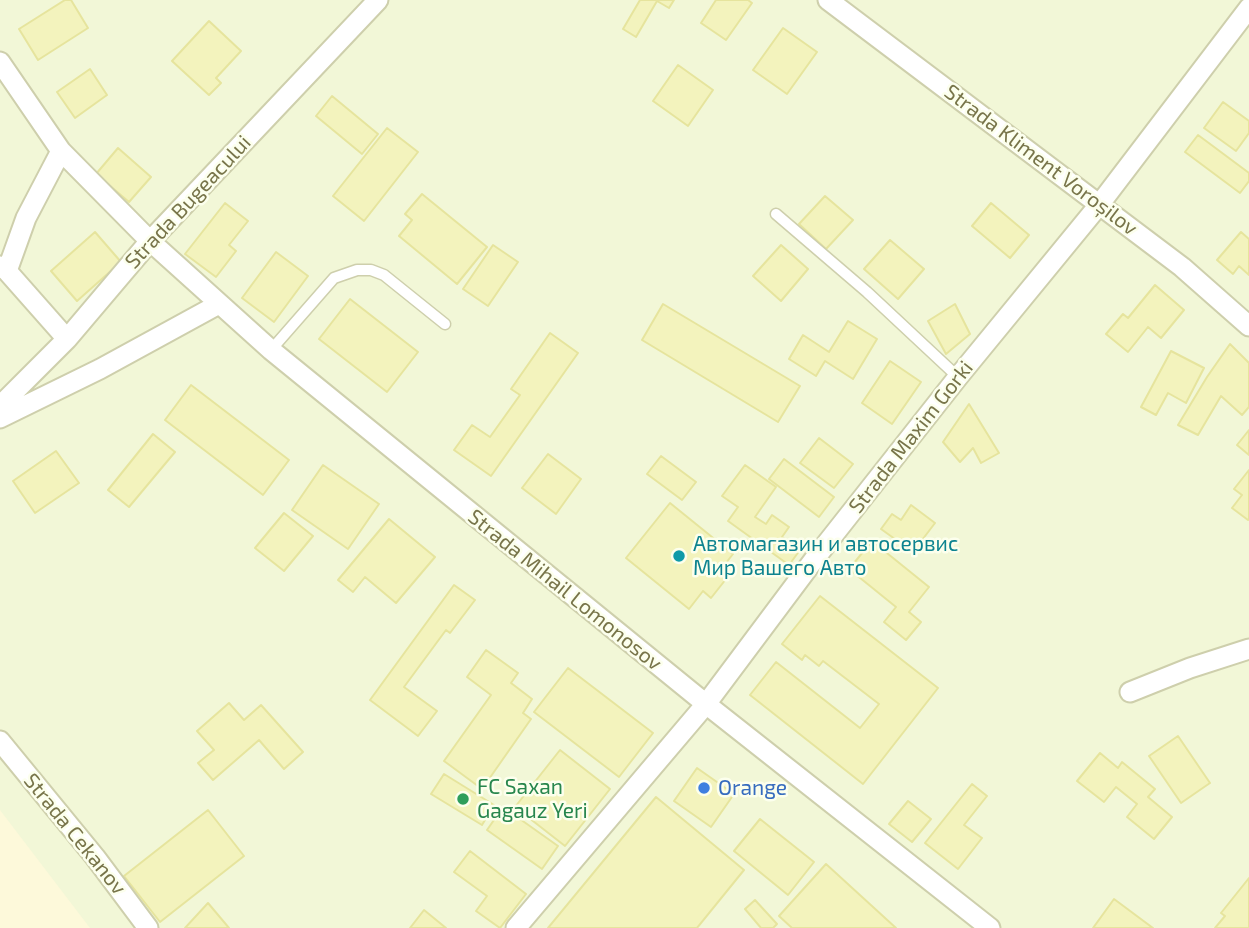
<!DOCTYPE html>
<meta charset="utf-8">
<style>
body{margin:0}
canvas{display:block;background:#f8fde6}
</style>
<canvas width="1249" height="928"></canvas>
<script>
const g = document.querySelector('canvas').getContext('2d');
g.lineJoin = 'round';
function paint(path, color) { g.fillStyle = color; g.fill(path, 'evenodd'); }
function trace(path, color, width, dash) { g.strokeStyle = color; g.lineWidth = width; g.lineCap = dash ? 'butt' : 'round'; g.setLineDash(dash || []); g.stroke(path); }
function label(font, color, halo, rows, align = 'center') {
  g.font = font + ' "Exo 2",sans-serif'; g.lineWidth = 5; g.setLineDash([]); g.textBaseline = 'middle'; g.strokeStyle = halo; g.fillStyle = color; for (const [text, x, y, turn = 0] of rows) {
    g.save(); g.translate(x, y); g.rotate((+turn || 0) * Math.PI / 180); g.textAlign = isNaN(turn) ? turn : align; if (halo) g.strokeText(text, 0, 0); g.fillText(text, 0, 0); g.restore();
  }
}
paint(new Path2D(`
 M 0,0 L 1249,0 L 1249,928 L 0,928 Z`), '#f2f7d7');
paint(new Path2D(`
 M 0,810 L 90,928 L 0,928 Z`), '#fdf9da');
const building = new Path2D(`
 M 65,0 L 71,0 L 88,28 L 38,60 L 19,29 Z
 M 640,0 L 674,0 L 669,8 L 657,1 L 636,37 L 623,29 Z
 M 716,0 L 748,0 L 752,3 L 726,40 L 701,23 Z
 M 209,21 L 241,51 L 216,78 L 221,83 L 209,95 L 172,61 Z
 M 783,28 L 817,52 L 787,94 L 753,70 Z
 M 678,65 L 713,90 L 688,126 L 653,101 Z
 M 90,69 L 107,95 L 75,118 L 57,92 Z
 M 332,96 L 378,134 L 362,154 L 316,116 Z
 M 1223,102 L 1249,121 L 1249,133 L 1236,151 L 1204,128 Z
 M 387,128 L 418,152 L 364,221 L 333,196 Z
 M 1198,135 L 1249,173 L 1249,181 L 1240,193 L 1185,152 Z
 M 118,148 L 151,177 L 129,202 L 96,174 Z
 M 422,194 L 487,247 L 457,284 L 399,236 L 412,220 L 405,214 Z
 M 825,196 L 853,220 L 826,249 L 799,224 Z
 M 225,203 L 248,221 L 229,245 L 236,251 L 216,277 L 185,254 Z
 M 991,203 L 1029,235 L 1010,258 L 972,226 Z
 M 95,232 L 121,262 L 77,301 L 51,271 Z
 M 1241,232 L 1249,239 L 1249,275 L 1239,266 L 1233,274 L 1217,260 Z
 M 890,240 L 924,269 L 898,299 L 864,269 Z
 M 493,245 L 518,262 L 488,306 L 463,289 Z
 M 781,245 L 808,269 L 781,301 L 753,276 Z
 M 276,252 L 308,276 L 274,322 L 242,298 Z
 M 1155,285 L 1184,310 L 1161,338 L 1148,327 L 1128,352 L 1106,334 L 1123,314 L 1128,318 Z
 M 350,299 L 418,352 L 387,392 L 319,339 Z
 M 663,304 L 800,386 L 778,422 L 642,340 Z
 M 955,304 L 970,334 L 946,354 L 928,321 Z
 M 848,321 L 877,339 L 853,379 L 825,361 L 816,376 L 789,359 L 803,335 L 829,352 Z
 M 550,333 L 578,353 L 491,476 L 454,450 L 472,425 L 490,437 L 520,395 L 511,389 Z
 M 1230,344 L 1249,363 L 1249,407 L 1242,415 L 1221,396 L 1198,435 L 1178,425 L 1207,377 Z
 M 1171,351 L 1204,368 L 1186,403 L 1168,393 L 1156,415 L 1141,407 Z
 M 890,361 L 921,382 L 892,424 L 862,403 Z
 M 191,385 L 289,460 L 263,495 L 165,420 Z
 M 969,404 L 999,453 L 981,463 L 973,448 L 960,462 L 943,442 Z
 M 1249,430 L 1249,455 L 1237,445 Z
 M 153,434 L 175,452 L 129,507 L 108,490 Z
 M 819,438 L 853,464 L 834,488 L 800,463 Z
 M 56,451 L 79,483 L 35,513 L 13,481 Z
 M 548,454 L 581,479 L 556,514 L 522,488 Z
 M 661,456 L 696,482 L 682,500 L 647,474 Z
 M 784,459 L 834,497 L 819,517 L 769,479 Z
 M 323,465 L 379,504 L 348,549 L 292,510 Z
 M 745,465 L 776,487 L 755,517 L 766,524 L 772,515 L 789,527 L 782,537 L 800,550 L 789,565 L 728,521 L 738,507 L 722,496 Z
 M 1249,470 L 1249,519 L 1248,520 L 1232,508 L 1242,495 L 1234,489 Z
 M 670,503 L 733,554 L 722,568 L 730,574 L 711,598 L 703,591 L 689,609 L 626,558 Z
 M 911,505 L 935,523 L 913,552 L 881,529 L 892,514 L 901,520 Z
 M 284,513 L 313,536 L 284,571 L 255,548 Z
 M 389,519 L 435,557 L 396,603 L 365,577 L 353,592 L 338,580 Z
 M 872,541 L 929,587 L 909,612 L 921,622 L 906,640 L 884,622 L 896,607 L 849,569 Z
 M 454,585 L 475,600 L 450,633 L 446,630 L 404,687 L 437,711 L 418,736 L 370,700 Z
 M 820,596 L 938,688 L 863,784 L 750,695 L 776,662 L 860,728 L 879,704 L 823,661 L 819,666 L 805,655 L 802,660 L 782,644 Z
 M 486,650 L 518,673 L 511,683 L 532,699 L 523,713 L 531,719 L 482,789 L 444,761 L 491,695 L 467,677 Z
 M 568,668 L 653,733 L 619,777 L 534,712 Z
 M 229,703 L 244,720 L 261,705 L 303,752 L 284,769 L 259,740 L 213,780 L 198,763 L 214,750 L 197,731 Z
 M 1178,736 L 1210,783 L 1181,803 L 1149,756 Z
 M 560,750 L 610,789 L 565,846 L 515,807 Z
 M 1100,753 L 1118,768 L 1122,762 L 1155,789 L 1148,797 L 1172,817 L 1154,839 L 1127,817 L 1137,804 L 1116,787 L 1104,802 L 1077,781 Z
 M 697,768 L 734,794 L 711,827 L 674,801 Z
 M 444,774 L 494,805 L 482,825 L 431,794 Z
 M 972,784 L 987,796 L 964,825 L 982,838 L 958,869 L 925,843 Z
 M 656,797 L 744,870 L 697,928 L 548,928 Z
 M 908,801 L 931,819 L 912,842 L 889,824 Z
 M 503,807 L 558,846 L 542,869 L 487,830 Z
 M 208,810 L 244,856 L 160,922 L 124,876 Z
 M 760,819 L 814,862 L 788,895 L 734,851 Z
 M 470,851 L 526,894 L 500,928 L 476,911 L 487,896 L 454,872 Z
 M 826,864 L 896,928 L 792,928 L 779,916 Z
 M 1249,878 L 1249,928 L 1215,928 L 1225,916 L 1221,913 Z
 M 1114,899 L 1153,928 L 1093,928 Z
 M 755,900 L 777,924 L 773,928 L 761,928 L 745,909 Z
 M 208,903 L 229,928 L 185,928 Z
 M 424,910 L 446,928 L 410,928 Z`);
paint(building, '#f3f3bd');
trace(building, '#e6e49d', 2);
const service = new Path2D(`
 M 776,214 L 867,292 L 958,377
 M 271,350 L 334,278 L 357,270 L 371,270 L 384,275 L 445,324`);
const minor = new Path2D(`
 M 828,0 L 1182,267 L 1249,326
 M 0,62 L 61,151 L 150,241 L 271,350 L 706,704 L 990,928
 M 0,266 L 7,271 L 67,339
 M 7,271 L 26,218 L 61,151
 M 0,406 L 67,339 L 150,241 L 378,0
 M 0,418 L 100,369 L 219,304
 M 1130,692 L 1190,668 L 1249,649
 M 0,741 L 95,857 L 148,928
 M 516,928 L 706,704 L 816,557 L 958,377 L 1099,205 L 1249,8`);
trace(service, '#cecfac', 13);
trace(minor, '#cecfac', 23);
trace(service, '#fff', 10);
trace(minor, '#fff', 19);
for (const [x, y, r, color] of [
 [679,556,7,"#0f9aa8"],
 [704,788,7,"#3f7fe0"],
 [463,799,7,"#2e9e5b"]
]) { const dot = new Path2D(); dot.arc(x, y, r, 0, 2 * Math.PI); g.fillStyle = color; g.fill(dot); trace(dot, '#fcffed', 2.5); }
label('21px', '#78754a', '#fcffed', [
 ["Strada Kliment Voroșilov",1041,160,37],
 ["Strada Bugeacului",188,202,-47],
 ["Strada Maxim Gorki",911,437,-52],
 ["Strada Mihail Lomonosov",565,590,39],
 ["Strada Cekanov",75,834,51]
]);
label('21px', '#0d838f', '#fcffed', [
 ["Автомагазин и автосервис",693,544],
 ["Мир Вашего Авто",693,568]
], 'left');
label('21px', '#27864d', '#fcffed', [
 ["FC Saxan",477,787],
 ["Gagauz Yeri",477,811]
], 'left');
label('21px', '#366cbe', '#fcffed', [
 ["Orange",718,788]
], 'left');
</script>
